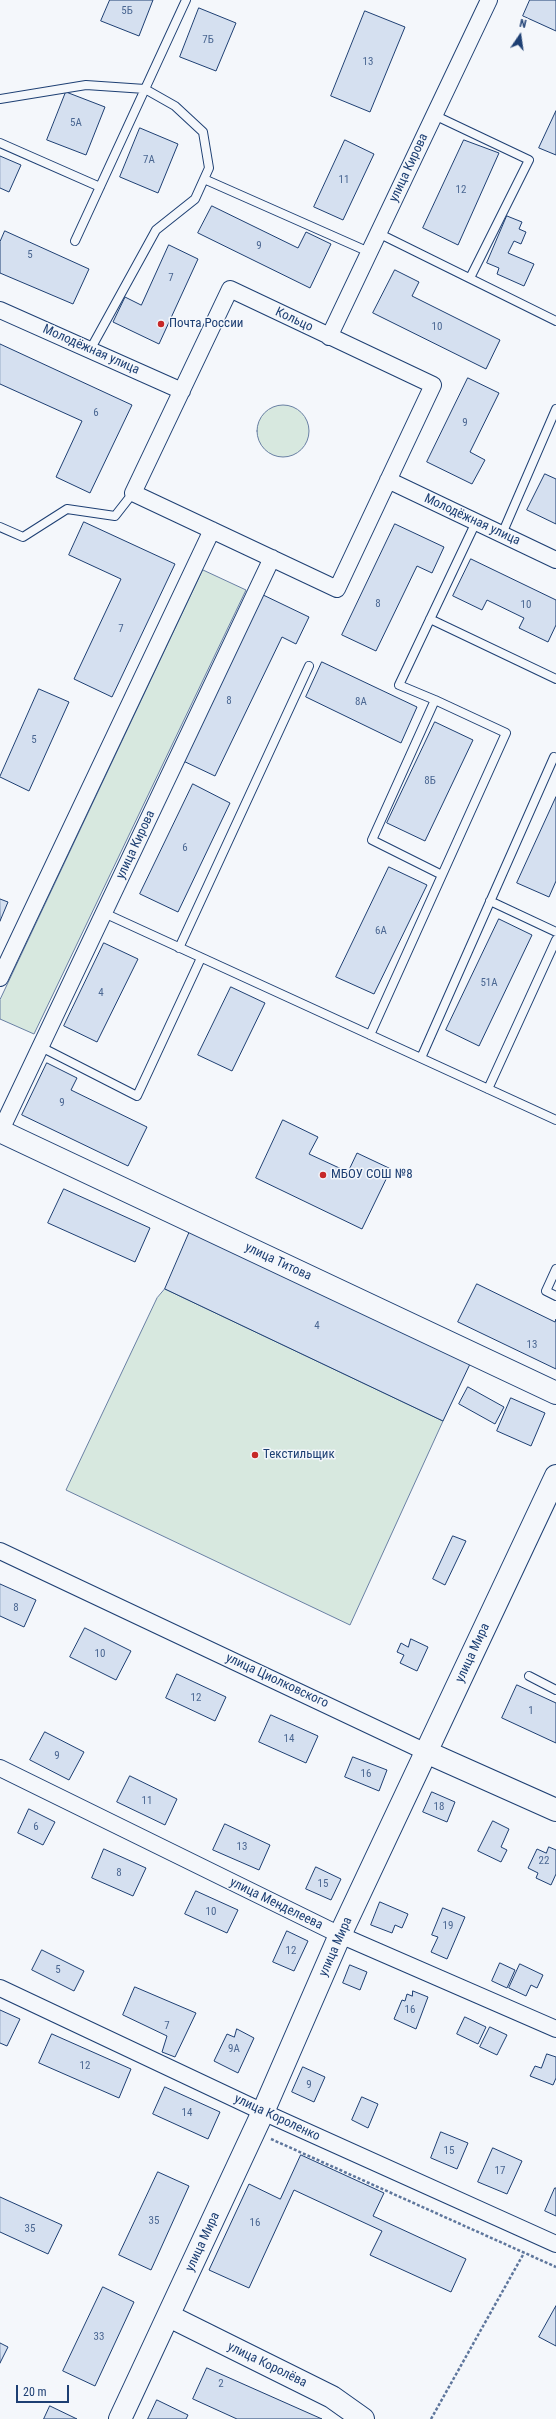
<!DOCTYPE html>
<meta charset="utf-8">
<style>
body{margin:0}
#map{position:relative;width:556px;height:2419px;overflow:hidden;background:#f4f7fb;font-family:"Roboto Condensed",sans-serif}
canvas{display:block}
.north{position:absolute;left:500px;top:16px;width:40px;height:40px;-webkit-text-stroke:3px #f4f7fb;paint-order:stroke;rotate:13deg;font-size:11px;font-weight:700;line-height:16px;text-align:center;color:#1d3f73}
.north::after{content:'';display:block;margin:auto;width:14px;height:18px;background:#1d3f73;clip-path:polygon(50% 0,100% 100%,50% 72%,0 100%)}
.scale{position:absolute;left:16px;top:2385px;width:53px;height:18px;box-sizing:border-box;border:2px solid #1d3f73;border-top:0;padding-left:5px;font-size:12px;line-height:14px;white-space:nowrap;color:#1d3f73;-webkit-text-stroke:3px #f4f7fb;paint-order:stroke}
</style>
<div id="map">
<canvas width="556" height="2419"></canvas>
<div class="north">N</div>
<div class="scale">20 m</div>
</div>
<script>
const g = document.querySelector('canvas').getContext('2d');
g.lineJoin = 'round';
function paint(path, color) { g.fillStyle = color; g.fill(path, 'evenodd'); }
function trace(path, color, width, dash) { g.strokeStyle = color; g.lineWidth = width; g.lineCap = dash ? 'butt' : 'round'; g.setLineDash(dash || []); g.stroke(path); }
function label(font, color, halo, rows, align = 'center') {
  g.font = font + ' "Roboto Condensed",sans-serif'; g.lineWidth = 3; g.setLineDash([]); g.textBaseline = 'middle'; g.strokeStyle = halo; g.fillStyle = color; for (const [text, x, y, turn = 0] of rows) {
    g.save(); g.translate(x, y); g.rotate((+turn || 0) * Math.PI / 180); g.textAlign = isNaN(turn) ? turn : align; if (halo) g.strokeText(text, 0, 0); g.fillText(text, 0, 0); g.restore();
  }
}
const green = new Path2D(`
 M257 431a26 26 0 1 1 52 0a26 26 0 1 1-52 0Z
 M 203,570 L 246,590 L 34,1034 L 0,1019 L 0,1000 Z
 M 165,1289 L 443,1421 L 350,1625 L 66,1490 L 157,1298 Z`);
paint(green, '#d7e8df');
trace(green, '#687fa3', 1);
const building = new Path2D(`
 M 110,0 L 153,0 L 139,36 L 101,21 Z
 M 530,0 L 556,0 L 556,31 L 523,16 Z
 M 199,8 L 236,23 L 216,71 L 180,57 Z
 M 365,11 L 405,27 L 370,112 L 331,96 Z
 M 66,92 L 105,107 L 86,155 L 47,140 Z
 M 556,111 L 556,155 L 539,148 Z
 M 140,128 L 178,144 L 158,193 L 120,177 Z
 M 345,140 L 374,154 L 343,220 L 314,207 Z
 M 464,140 L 499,153 L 458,245 L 423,228 Z
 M 0,156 L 21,165 L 9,192 L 0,188 Z
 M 212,206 L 298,248 L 306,232 L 331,244 L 310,288 L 198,233 Z
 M 507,216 L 522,222 L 519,229 L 526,232 L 521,244 L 514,241 L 508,253 L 534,264 L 524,286 L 497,274 L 499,268 L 487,263 Z
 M 5,231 L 89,269 L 73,304 L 0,273 L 0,242 Z
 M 169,245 L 198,259 L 159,344 L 113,322 L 125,297 L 141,305 Z
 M 395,270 L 419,282 L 412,296 L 500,340 L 486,369 L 373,313 Z
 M 0,344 L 132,405 L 90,493 L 56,477 L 82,421 L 0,384 Z
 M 468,378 L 499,393 L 470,452 L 485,460 L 472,484 L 427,462 Z
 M 545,474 L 556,479 L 556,524 L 527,510 Z
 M 84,522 L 175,564 L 112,697 L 74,679 L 121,579 L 69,555 Z
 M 395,524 L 444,547 L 432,573 L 417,566 L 376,651 L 342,635 Z
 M 471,559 L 556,600 L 556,625 L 548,642 L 519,628 L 524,618 L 487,600 L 482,610 L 453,596 Z
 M 259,593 L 309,617 L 296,644 L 282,637 L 215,776 L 179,759 Z
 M 322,662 L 417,707 L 401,743 L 306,697 Z
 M 39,689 L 69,702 L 29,791 L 0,777 Z
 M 435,722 L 473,740 L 425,841 L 387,823 Z
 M 193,784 L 230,803 L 178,912 L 140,894 Z
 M 556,797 L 556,881 L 549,897 L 517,883 Z
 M 389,867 L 427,885 L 374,994 L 336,977 Z
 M 0,899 L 8,902 L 0,921 Z
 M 499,919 L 532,935 L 479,1046 L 446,1030 Z
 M 104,943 L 138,959 L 97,1042 L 64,1026 Z
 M 231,987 L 265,1003 L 232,1071 L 198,1055 Z
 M 47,1063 L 77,1078 L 71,1090 L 147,1127 L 128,1166 L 22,1115 Z
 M 283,1120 L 318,1137 L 309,1154 L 348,1172 L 357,1153 L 391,1169 L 362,1229 L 256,1178 Z
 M 64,1189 L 150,1228 L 135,1262 L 48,1223 Z
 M 190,1231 L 470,1364 L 443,1421 L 165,1289 Z
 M 477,1284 L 555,1322 L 556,1319 L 556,1369 L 458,1322 Z
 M 468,1387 L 504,1407 L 495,1424 L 459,1404 Z
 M 511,1398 L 545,1413 L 531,1446 L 497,1431 Z
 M 453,1536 L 466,1541 L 445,1585 L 433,1579 Z
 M 0,1584 L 36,1600 L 24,1627 L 0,1616 Z
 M 85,1628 L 131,1651 L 116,1680 L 70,1657 Z
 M 411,1639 L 428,1647 L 417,1671 L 400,1663 L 404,1655 L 397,1652 L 401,1643 L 408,1647 Z
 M 177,1674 L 226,1697 L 215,1721 L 166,1698 Z
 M 517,1685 L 556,1703 L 556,1743 L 502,1718 Z
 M 271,1715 L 318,1736 L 306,1763 L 259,1742 Z
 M 45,1732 L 84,1752 L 69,1780 L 30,1760 Z
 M 353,1757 L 387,1770 L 379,1791 L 345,1777 Z
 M 130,1776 L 177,1799 L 165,1825 L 117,1802 Z
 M 432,1792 L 455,1802 L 447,1822 L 423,1812 Z
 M 29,1809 L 55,1822 L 43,1845 L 18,1833 Z
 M 493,1821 L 509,1829 L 501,1847 L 507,1850 L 501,1862 L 478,1851 Z
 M 225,1824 L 270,1845 L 259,1870 L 213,1850 Z
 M 549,1847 L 556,1850 L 556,1874 L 551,1885 L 536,1878 L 538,1873 L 528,1868 L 537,1849 L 546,1853 Z
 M 104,1849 L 146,1868 L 133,1896 L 92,1878 Z
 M 316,1867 L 341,1879 L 331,1900 L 306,1889 Z
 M 196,1891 L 238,1910 L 227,1933 L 185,1914 Z
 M 380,1902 L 408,1914 L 402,1928 L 395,1925 L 392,1933 L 371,1925 Z
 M 443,1908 L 465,1917 L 447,1959 L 431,1952 L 438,1937 L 432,1935 Z
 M 287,1931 L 308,1941 L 294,1971 L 273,1962 Z
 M 42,1950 L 84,1971 L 74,1991 L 32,1970 Z
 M 500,1963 L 515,1970 L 507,1988 L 492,1981 Z
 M 520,1964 L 543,1975 L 537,1988 L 531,1985 L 526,1996 L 509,1988 Z
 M 350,1965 L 367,1972 L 360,1990 L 343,1983 Z
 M 135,1987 L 196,2013 L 175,2057 L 162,2052 L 167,2036 L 123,2015 Z
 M 413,1991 L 428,1997 L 416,2029 L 394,2019 L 402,2000 L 405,2001 L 407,1994 L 412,1996 Z
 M 0,2010 L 20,2019 L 7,2046 L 0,2043 Z
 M 465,2017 L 486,2027 L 478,2044 L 457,2034 Z
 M 490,2027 L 507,2035 L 497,2055 L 480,2047 Z
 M 237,2029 L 254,2038 L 238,2073 L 214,2061 L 227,2034 L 234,2037 Z
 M 52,2034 L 131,2069 L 119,2098 L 39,2063 Z
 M 547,2054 L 556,2057 L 556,2078 L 553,2085 L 530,2076 L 535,2066 L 541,2068 Z
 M 303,2067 L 325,2077 L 314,2102 L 292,2092 Z
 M 165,2087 L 220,2112 L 208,2139 L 153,2114 Z
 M 362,2097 L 378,2104 L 368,2128 L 352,2120 Z
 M 441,2132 L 468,2143 L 457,2169 L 431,2158 Z
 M 493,2148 L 522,2161 L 507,2194 L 478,2182 Z
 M 301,2155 L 384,2193 L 373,2216 L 466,2259 L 451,2292 L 370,2255 L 382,2231 L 294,2190 L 249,2288 L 209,2270 L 249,2184 L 280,2199 Z
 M 158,2172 L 189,2186 L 151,2270 L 119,2255 Z
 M 555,2188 L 556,2188 L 556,2216 L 545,2211 Z
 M 0,2197 L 62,2225 L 48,2254 L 0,2232 Z
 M 103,2287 L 134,2302 L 95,2386 L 63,2371 Z
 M 556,2306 L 556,2346 L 539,2337 Z
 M 0,2343 L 8,2347 L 0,2363 Z
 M 207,2368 L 322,2419 L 237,2419 L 193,2399 Z
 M 157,2400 L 188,2415 L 186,2419 L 148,2419 Z
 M 50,2406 L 77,2419 L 44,2419 Z`);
paint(building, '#d5e0f0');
trace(building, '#1d3f73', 1);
const lane = new Path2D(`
 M 0,99 L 86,85 L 145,89 L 175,106 L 203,132 L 209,168 L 195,199 L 156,230 L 90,350
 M 434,115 L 529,160 L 470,278
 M 0,143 L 100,187
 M 204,179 L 369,252
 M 378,233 L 556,321
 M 75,241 L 186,0
 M 0,527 L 23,537 L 67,509 L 115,516 L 133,493
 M 502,534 L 556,409
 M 430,619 L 556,679
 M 435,700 L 399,685 L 476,522
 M 490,901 L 556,932
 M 104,913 L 556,1120
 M 179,948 L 309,666
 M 370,1035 L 506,733 L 435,700 L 372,840 L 442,875
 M 41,1047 L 137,1096 L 201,958
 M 421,1058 L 554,757 L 556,758
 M 488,1089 L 556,940
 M 556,1269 L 546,1291 L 556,1296
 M 529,1676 L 556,1690`);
const street = new Path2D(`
 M 230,289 L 433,385 L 337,589 L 133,493 Z
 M 0,310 L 182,391
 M 329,337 L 489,0
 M 388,480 L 556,560
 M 0,978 L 212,530
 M 0,1132 L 272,558
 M 0,1551 L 426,1752
 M 0,1768 L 340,1935 L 556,2029
 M 0,1988 L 263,2112 L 556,2244`);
const secondary = new Path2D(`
 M 0,1131 L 556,1393
 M 426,1752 L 556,1810
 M 169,2316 L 332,2397 L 363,2419
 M 120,2419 L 263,2112 L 340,1935 L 556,1476`);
trace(lane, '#1d3f73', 10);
trace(street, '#1d3f73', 18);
trace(secondary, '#1d3f73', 24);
trace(new Path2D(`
 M 271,2139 L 556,2267
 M 431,2419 L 524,2253`), '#5e769c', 2.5, [3, 2]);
trace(lane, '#f4f7fb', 8);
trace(street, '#f4f7fb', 16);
trace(secondary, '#f4f7fb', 22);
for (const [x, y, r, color] of [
 [161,324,4,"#c62828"],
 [323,1175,4,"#c62828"],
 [255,1455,4,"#c62828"]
]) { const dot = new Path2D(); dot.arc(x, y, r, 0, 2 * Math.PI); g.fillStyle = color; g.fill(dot); trace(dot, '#f4f7fb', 1.5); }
label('11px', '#4b6792', null, [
 ["5Б",127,11],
 ["7Б",208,40],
 ["13",368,62],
 ["5А",76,123],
 ["7А",149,160],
 ["11",344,180],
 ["12",461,190],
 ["9",259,246],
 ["5",30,255],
 ["7",171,278],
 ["10",437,327],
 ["6",96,413],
 ["9",465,423],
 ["8",378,604],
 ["10",526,605],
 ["7",121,629],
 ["8",229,701],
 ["8А",361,702],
 ["5",34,740],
 ["8Б",430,781],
 ["6",185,848],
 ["6А",381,931],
 ["51А",489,983],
 ["4",101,993],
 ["9",62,1103],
 ["4",317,1326],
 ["13",532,1345],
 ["8",16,1608],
 ["10",100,1654],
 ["12",196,1698],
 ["1",531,1711],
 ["14",289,1739],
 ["9",57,1756],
 ["16",366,1774],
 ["11",147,1801],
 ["18",439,1807],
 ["6",36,1827],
 ["13",242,1847],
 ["22",544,1861],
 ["8",119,1873],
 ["15",323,1884],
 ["10",211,1912],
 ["19",448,1926],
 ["12",291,1951],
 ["5",58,1970],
 ["16",410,2010],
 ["7",167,2026],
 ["9А",234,2049],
 ["12",85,2066],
 ["9",309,2085],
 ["14",187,2113],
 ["15",449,2151],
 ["17",500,2171],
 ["35",154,2221],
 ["16",255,2223],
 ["35",30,2229],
 ["33",99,2337],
 ["2",221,2384]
]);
label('13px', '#1d3f73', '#f4f7fb', [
 ["улица Кирова",409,168,-65],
 ["Кольцо",294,320,25],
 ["Молодёжная улица",91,350,24],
 ["Молодёжная улица",472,520,25],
 ["улица Кирова",136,845,-65],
 ["улица Титова",278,1262,25],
 ["улица Мира",473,1653,-65],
 ["улица Циолковского",277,1681,25],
 ["улица Менделеева",276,1904,26],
 ["улица Мира",336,1947,-66],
 ["улица Короленко",277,2118,25],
 ["улица Мира",203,2242,-65],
 ["улица Королёва",267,2365,26]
]);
label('13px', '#1d3f73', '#f4f7fb', [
 ["Почта России",169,324],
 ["МБОУ СОШ №8",331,1175],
 ["Текстильщик",263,1455]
], 'left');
</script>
